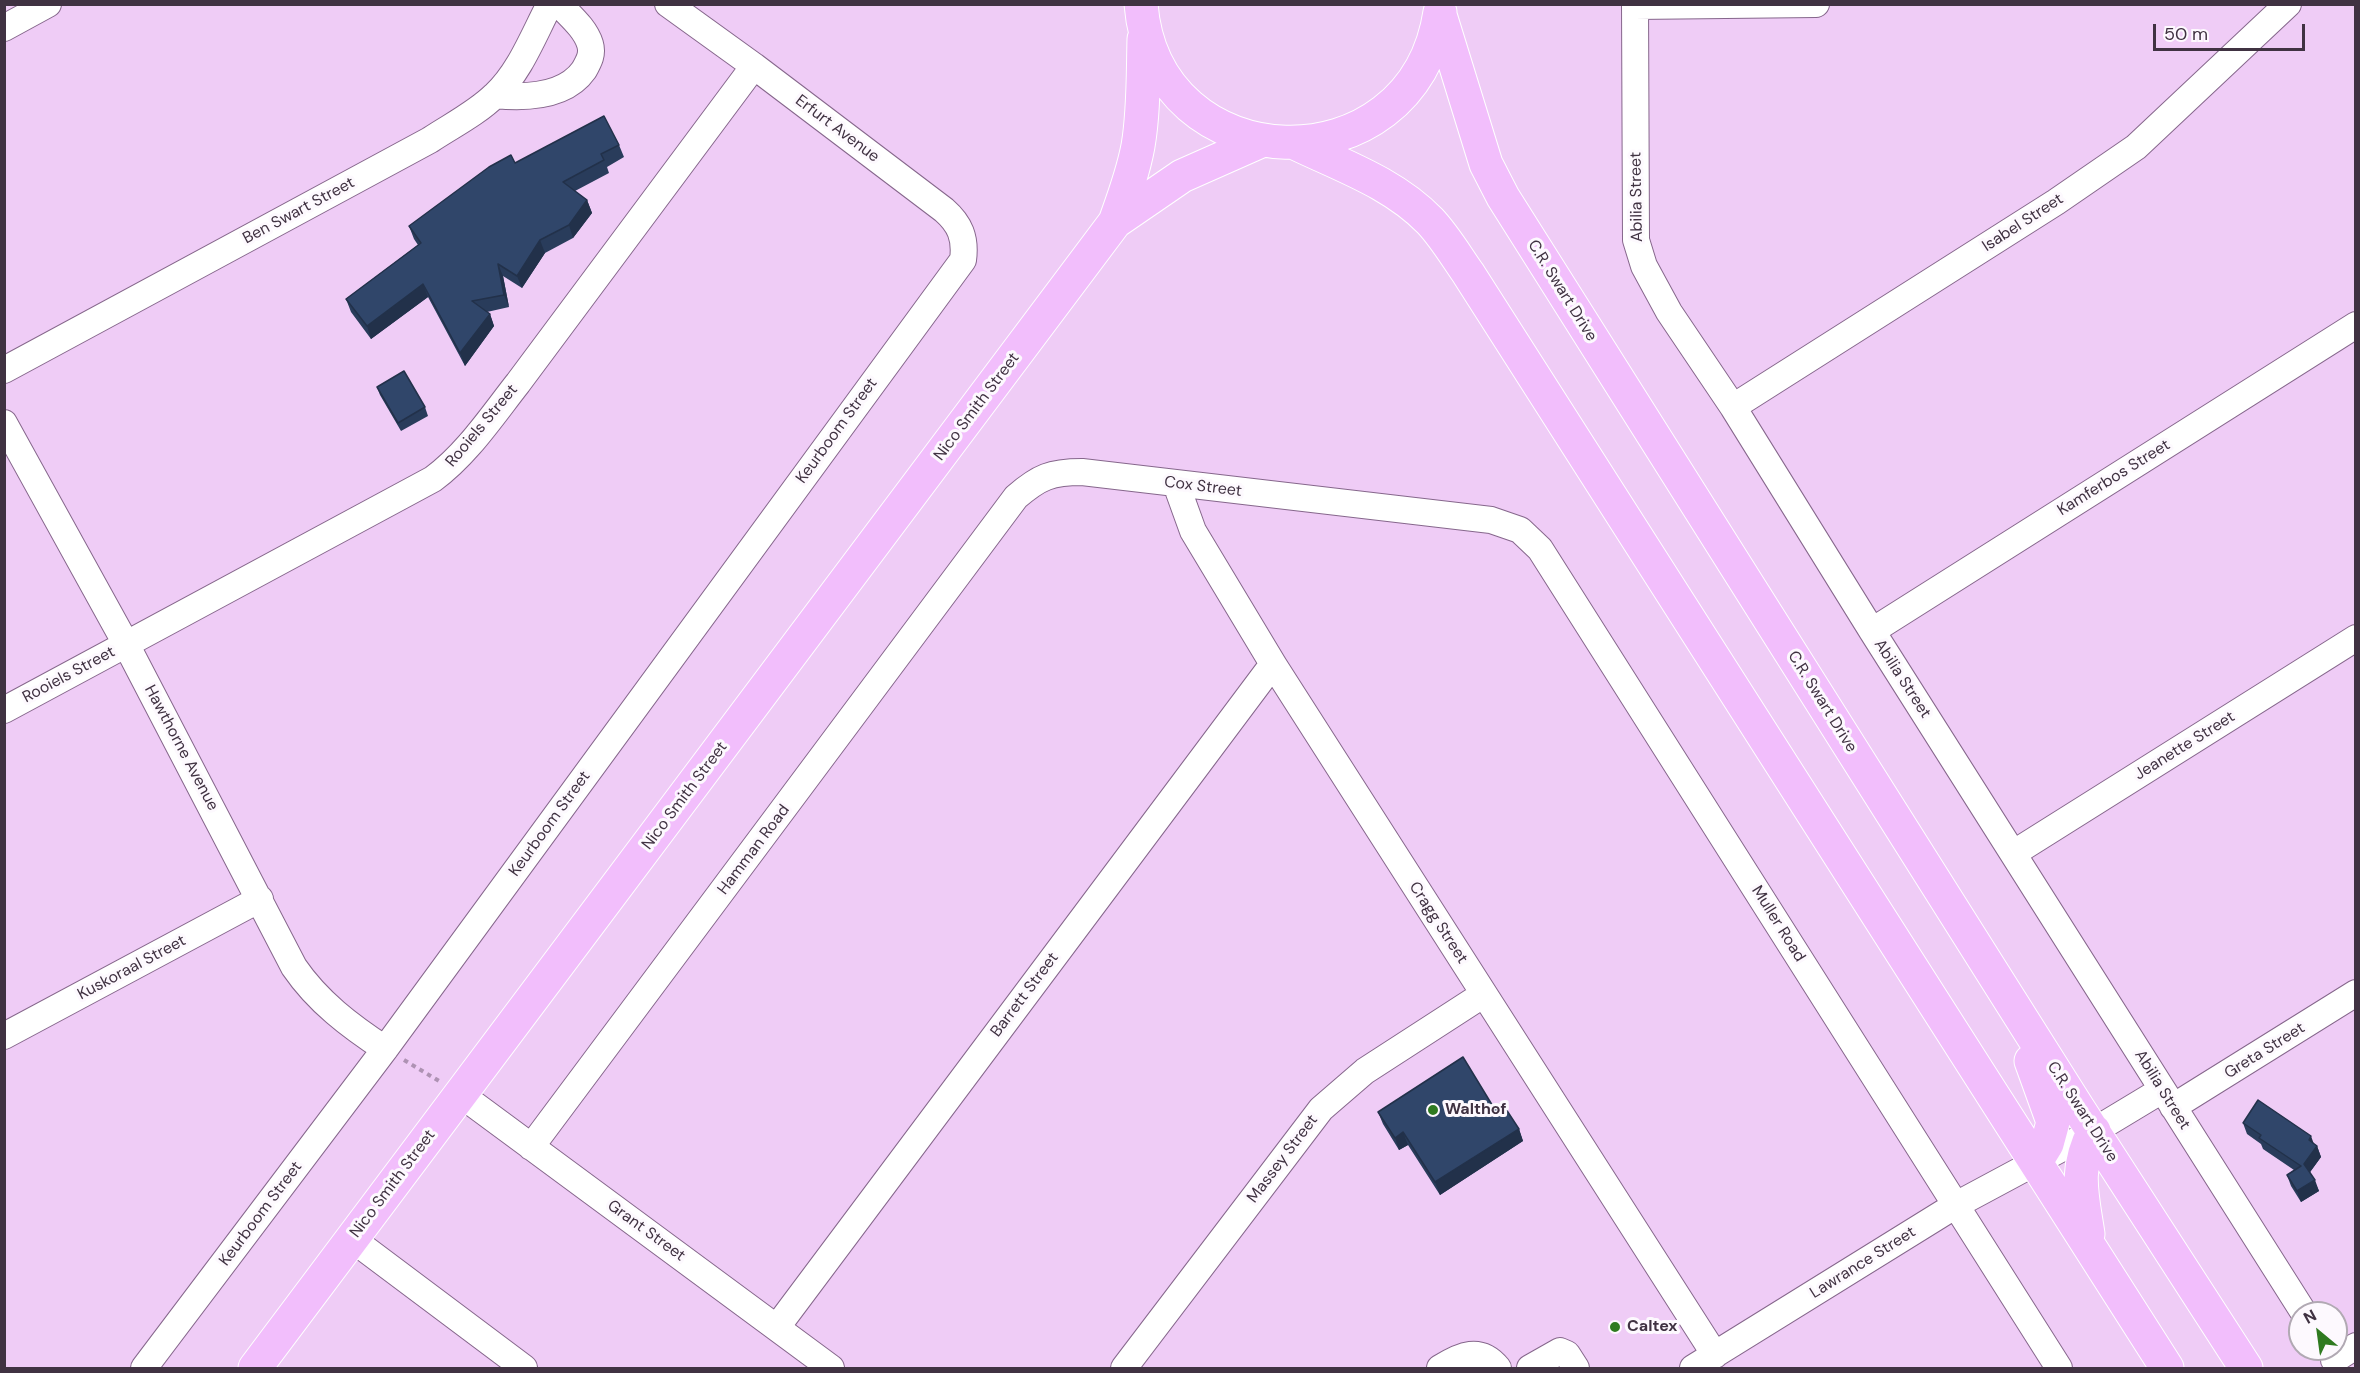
<!DOCTYPE html>
<style>
body{margin:0}
#map{position:relative;width:2360px;height:1373px;overflow:hidden;background:#efccf6;font-family:"DM Sans",sans-serif}
canvas{display:block}
.frame{position:absolute;inset:0;border:6px solid #403242;pointer-events:none}
.north{position:absolute;left:2288px;top:1301px;width:60px;height:60px;box-sizing:border-box;background:#fdf9fe;border:2px solid #b1a9b3;border-radius:50%;rotate:331deg;font-size:16px;font-weight:700;line-height:24px;text-align:center;color:#403242}
.north::after{content:'';display:block;margin:auto;width:21px;height:27px;background:#2f7a20;clip-path:polygon(50% 0,100% 100%,50% 72%,0 100%)}
.scale{position:absolute;left:2153px;top:24px;width:152px;height:27px;box-sizing:border-box;border:3px solid #403242;border-top:0;padding-left:8px;font-size:18px;line-height:21px;white-space:nowrap;color:#403242;-webkit-text-stroke:4px #fdf9fe;paint-order:stroke}
</style>
<div id="map">
<canvas width="2360" height="1373"></canvas>
<div class="frame"></div>
<div class="north">N</div>
<div class="scale">50 m</div>
</div>
<script>
const g = document.querySelector('canvas').getContext('2d');
g.lineJoin = 'round';
function trace(path, color, width, dash) { g.strokeStyle = color; g.lineWidth = width; g.lineCap = dash ? 'butt' : 'round'; g.setLineDash(dash || []); g.stroke(path); }
function paint(path, color) { g.fillStyle = color; g.fill(path, 'evenodd'); }
function label(font, color, halo, rows, align = 'center') {
  g.font = font + ' "DM Sans",sans-serif'; g.lineWidth = 6; g.setLineDash([]); g.textBaseline = 'middle'; g.strokeStyle = halo; g.fillStyle = color; for (const [text, x, y, turn = 0] of rows) {
    g.save(); g.translate(x, y); g.rotate((+turn || 0) * Math.PI / 180); g.textAlign = isNaN(turn) ? turn : align; if (halo) g.strokeText(text, 0, 0); g.fillText(text, 0, 0); g.restore();
  }
}
const minor = new Path2D(`
 M 1635,4 L 1636,240 L 1644,266 L 1669,312 L 1733,407 L 1872,631 L 2304,1313
 M 1635,6 L 1816,4
 M 4,28 L 48,4
 M 495,95 C 525,98 565,97 584,70 C 589,61 593,54 590,44 C 585,28 570,16 559,4
 M 4,370 L 430,140 C 451,126 477,113 495,95 C 520,72 534,34 550,4
 M 1733,407 L 2056,202 L 2136,147 L 2288,4
 M 4,423 L 126,644 L 294,967 C 318,1002 350,1026 385,1049
 M 1176,484 L 1193,531 L 1273,664 L 1715,1355
 M 1872,631 L 2356,325
 M 4,710 L 433,479 C 467,454 492,416 518,383 L 754,66
 M 2014,853 L 2356,638
 M 4,1036 L 260,899
 M 460,1094 L 831,1368
 M 2173,1107 L 2356,993
 M 531,1147 L 1016,497 C 1039,477 1051,472 1082,472 L 1491,520 L 1520,530 L 1540,549 L 2059,1368
 M 352,1239 L 524,1368
 M 777,1327 L 1273,664
 M 2334,1360 L 2356,1346
 M 144,1368 L 385,1049 L 963,260 C 966,238 960,224 944,210 L 754,66 L 668,4
 M 1124,1368 L 1321,1109 L 1365,1071 L 1484,994
 M 1440,1368 C 1461,1355 1480,1346 1498,1368
 M 1530,1368 L 1560,1351 L 1567,1354 L 1576,1368
 M 1693,1368 L 1956,1205 L 2094,1131 L 2162,1090`);
const major = new Path2D(`
 M 1141,4 C 1155,183 1413,191 1440,12
 M 1440,15 L 1486,164 L 1503,197 L 2078,1108 L 2246,1368
 M 1295,143 C 1343,166 1393,183 1430,221 C 1445,237 1456,256 1468,273 L 2167,1368
 M 1115,222 C 1124,197 1133,173 1138,146 C 1144,111 1143,75 1144,39
 M 2031,1061 L 2053,1122 L 2047,1144 L 2036,1162
 M 2088,1234 C 2082,1194 2074,1169 2094,1131
 M 255,1368 L 1115,222 L 1182,176 L 1261,141`);
trace(minor, '#86678c', 28);
trace(major, '#fff', 35);
trace(new Path2D(`
 M 404,1060 L 439,1081`), '#ae92b3', 4, [4.5, 4.5]);
trace(minor, '#fff', 26);
trace(major, '#f2befc', 33);
paint(new Path2D(`
 M 619,145 L 624,157 L 607,167 L 609,173 L 575,191 L 587,200 L 592,213 L 573,238 L 545,253 L 522,288 L 503,276 L 509,307 L 487,312 L 490,314 L 494,326 L 465,366 L 428,297 L 371,339 L 351,312 L 346,299 L 418,245 L 414,239 L 409,226 Z
 M 377,387 L 425,407 L 428,416 L 401,431 L 380,395 Z
 M 1494,1108 L 1519,1129 L 1523,1141 L 1440,1195 L 1408,1145 L 1399,1150 L 1383,1124 L 1378,1112 Z
 M 2243,1123 L 2314,1144 L 2317,1146 L 2321,1157 L 2310,1172 L 2319,1191 L 2301,1202 L 2291,1186 L 2287,1175 L 2294,1170 L 2263,1149 L 2261,1144 L 2247,1134 Z`), '#293c5b');
paint(new Path2D(`
 M 587,200 L 592,213 L 573,238 L 569,225 Z
 M 540,240 L 545,253 L 522,288 L 517,276 Z
 M 498,264 L 503,276 L 509,307 L 504,295 Z
 M 423,284 L 428,297 L 371,339 L 367,326 Z
 M 490,314 L 494,326 L 465,366 L 460,353 Z
 M 1519,1129 L 1523,1141 L 1440,1195 L 1435,1182 Z
 M 1403,1132 L 1408,1145 L 1399,1150 L 1395,1138 Z
 M 2311,1136 L 2315,1147 L 2317,1146 L 2321,1157 L 2308,1175 L 2304,1164 L 2309,1140 Z
 M 2315,1180 L 2319,1191 L 2301,1202 L 2297,1191 Z`), '#22314a');
const building = new Path2D(`
 M 604,116 L 619,145 L 601,154 L 604,160 L 563,182 L 587,200 L 569,225 L 540,240 L 517,276 L 498,264 L 504,295 L 472,301 L 490,314 L 460,353 L 423,284 L 367,326 L 346,299 L 421,243 L 409,226 L 489,167 L 511,155 L 515,163 Z
 M 404,371 L 425,407 L 398,423 L 377,387 Z
 M 1463,1057 L 1494,1108 L 1502,1103 L 1519,1129 L 1435,1182 L 1403,1132 L 1395,1138 L 1378,1112 Z
 M 2258,1100 L 2311,1136 L 2309,1140 L 2317,1146 L 2304,1164 L 2315,1180 L 2297,1191 L 2287,1175 L 2301,1166 L 2259,1138 L 2261,1135 L 2243,1123 Z`);
paint(building, '#30466a');
trace(building, '#22314a', 1.5);
for (const [x, y, r, color] of [
 [1433,1110,6,"#2f7a20"],
 [1615,1327,6,"#2f7a20"]
]) { const dot = new Path2D(); dot.arc(x, y, r, 0, 2 * Math.PI); g.fillStyle = color; g.fill(dot); trace(dot, '#fdf9fe', 2); }
label('16px', '#403242', '#fdf9fe', [
 ["Erfurt Avenue",837,129,37],
 ["Abilia Street",1637,197,-91],
 ["Ben Swart Street",299,211,-28],
 ["Isabel Street",2023,223,-33],
 ["C.R. Swart Drive",1562,291,58],
 ["Nico Smith Street",977,407,-53],
 ["Rooiels Street",482,426,-50],
 ["Keurboom Street",837,431,-54],
 ["Kamferbos Street",2114,478,-32],
 ["Cox Street",1203,487,7],
 ["Rooiels Street",69,675,-28],
 ["Abilia Street",1902,679,57],
 ["C.R. Swart Drive",1822,702,58],
 ["Jeanette Street",2185,746,-32],
 ["Hawthorne Avenue",181,748,62],
 ["Nico Smith Street",685,796,-53],
 ["Keurboom Street",550,824,-54],
 ["Hamman Road",754,850,-53],
 ["Cragg Street",1438,923,57],
 ["Muller Road",1778,924,58],
 ["Kuskoraal Street",132,968,-28],
 ["Barrett Street",1025,995,-53],
 ["Greta Street",2265,1051,-32],
 ["Abilia Street",2162,1090,58],
 ["C.R. Swart Drive",2082,1112,57],
 ["Massey Street",1283,1159,-53],
 ["Nico Smith Street",393,1184,-53],
 ["Keurboom Street",261,1214,-53],
 ["Grant Street",646,1231,36],
 ["Lawrance Street",1863,1263,-32]
]);
label('bold 16px', '#403242', '#fdf9fe', [
 ["Walthof",1445,1110],
 ["Caltex",1627,1327]
], 'left');
</script>
